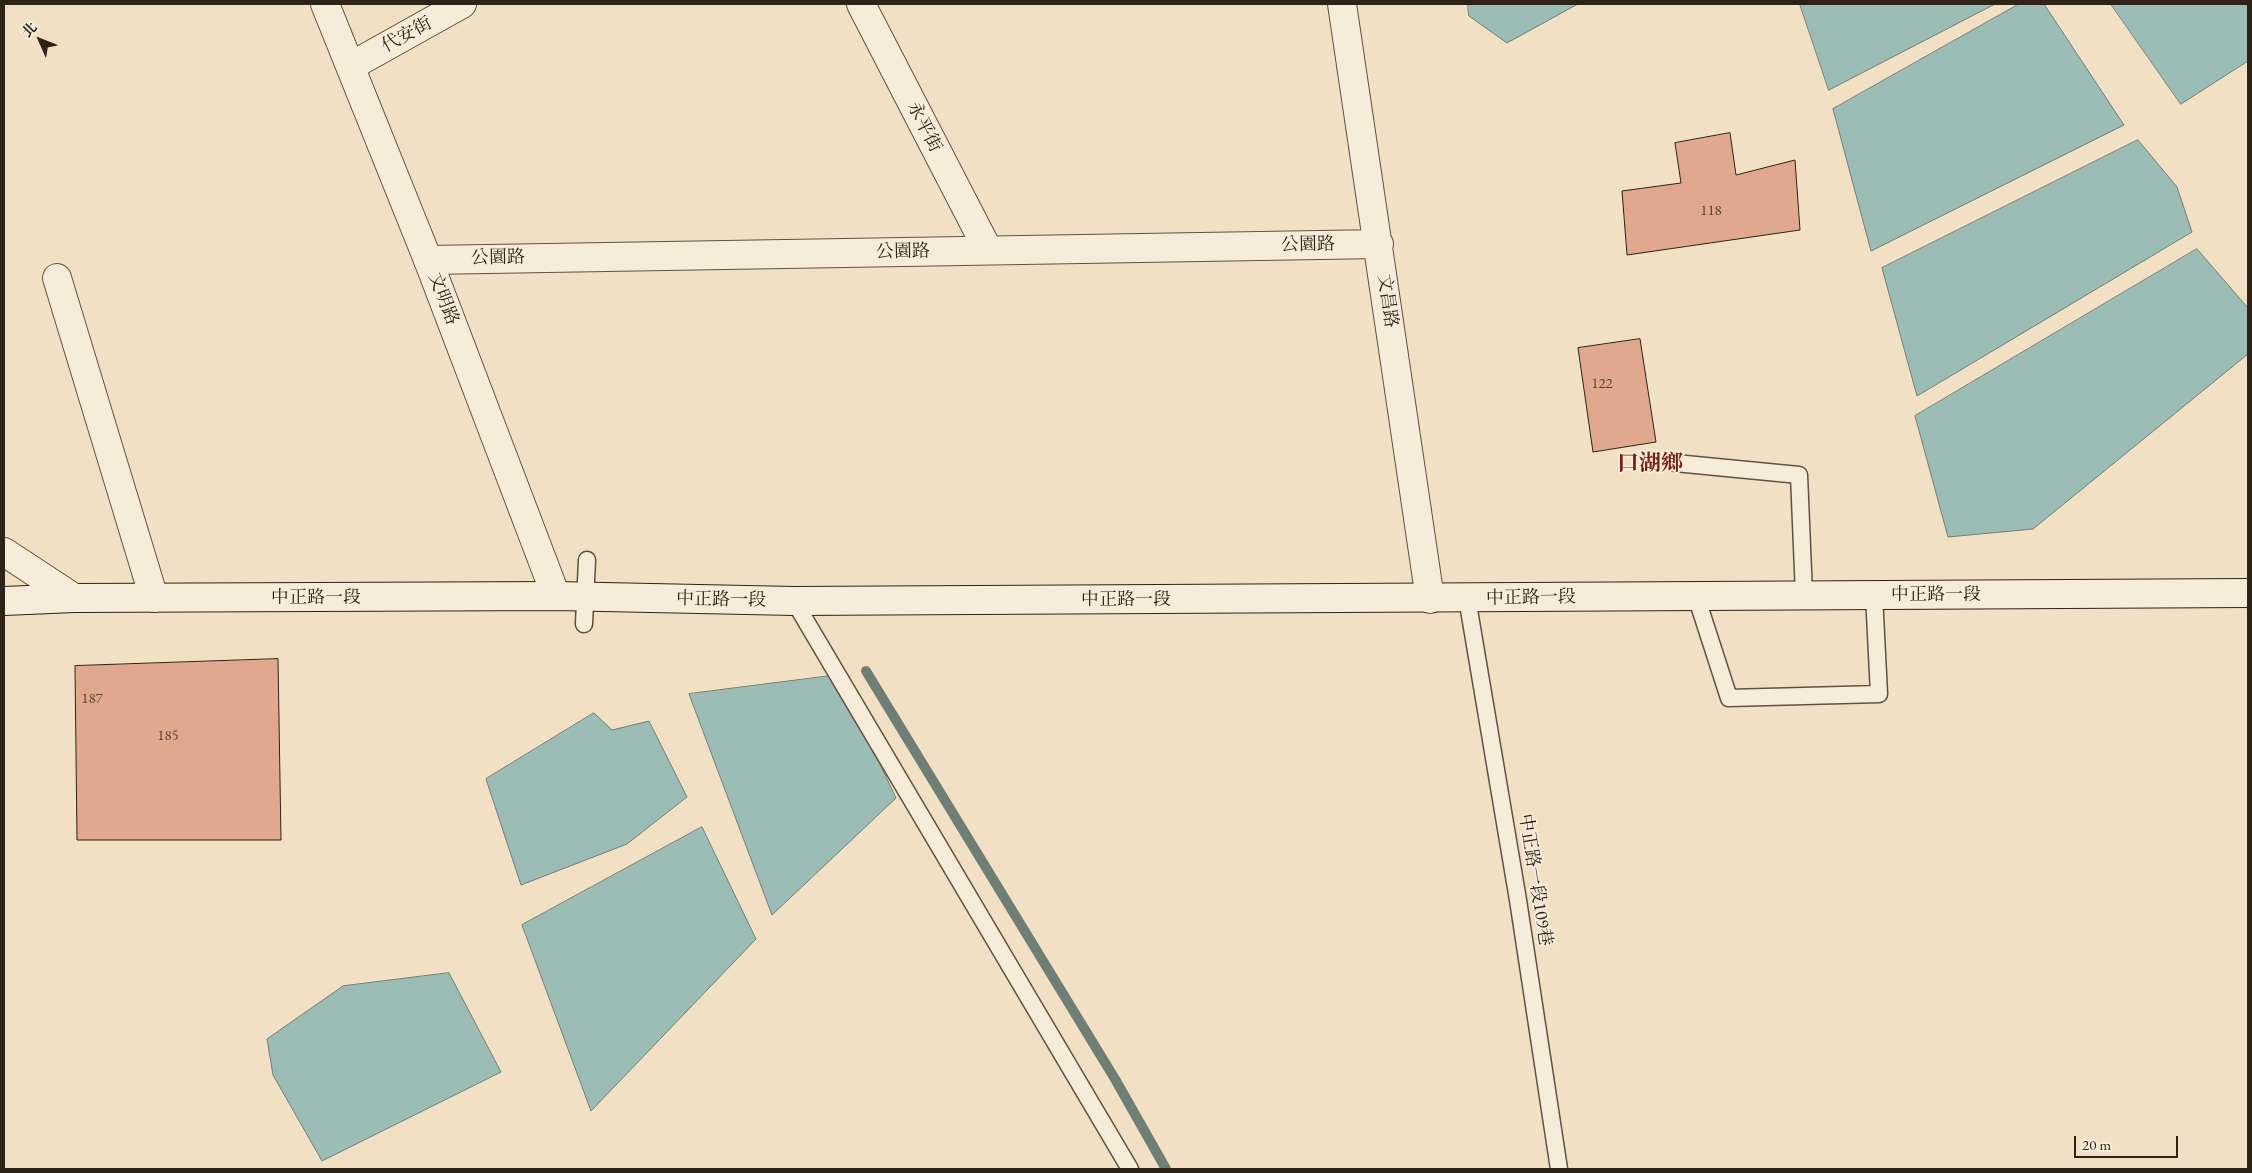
<!DOCTYPE html>
<meta charset="utf-8">
<style>
body{margin:0}
#map{position:relative;width:2252px;height:1173px;overflow:hidden;background:#f2e0c5;font-family:"EB Garamond","Noto Serif TC",serif}
canvas{display:block}
.frame{position:absolute;inset:0;border:5px solid #2f2216;pointer-events:none}
.north{position:absolute;left:15px;top:15px;width:50px;height:50px;-webkit-text-stroke:4px #f7ebd9;paint-order:stroke;rotate:314deg;font-size:14px;font-weight:700;line-height:20px;text-align:center;color:#2f2216}
.north::after{content:'';display:block;margin:auto;width:18px;height:22px;background:#2f2216;clip-path:polygon(50% 0,100% 100%,50% 72%,0 100%)}
.scale{position:absolute;left:2074px;top:1136px;width:104px;height:22px;box-sizing:border-box;border:2px solid #2f2216;border-top:0;padding-left:6px;font-size:15px;line-height:18px;white-space:nowrap;color:#2f2216;-webkit-text-stroke:4px #f7ebd9;paint-order:stroke}
</style>
<div id="map">
<canvas width="2252" height="1173"></canvas>
<div class="frame"></div>
<div class="north">北</div>
<div class="scale">20 m</div>
</div>
<script>
const g = document.querySelector('canvas').getContext('2d');
g.lineJoin = 'round';
function paint(path, color) { g.fillStyle = color; g.fill(path, 'evenodd'); }
function trace(path, color, width, dash) { g.strokeStyle = color; g.lineWidth = width; g.lineCap = dash ? 'butt' : 'round'; g.setLineDash(dash || []); g.stroke(path); }
function label(font, color, halo, rows, align = 'center') {
  g.font = font + ' "EB Garamond","Noto Serif TC",serif'; g.lineWidth = 4; g.setLineDash([]); g.textBaseline = 'middle'; g.strokeStyle = halo; g.fillStyle = color; for (const [text, x, y, turn = 0] of rows) {
    g.save(); g.translate(x, y); g.rotate((+turn || 0) * Math.PI / 180); g.textAlign = isNaN(turn) ? turn : align; if (halo) g.strokeText(text, 0, 0); g.fillText(text, 0, 0); g.restore();
  }
}
const water = new Path2D(`
 M 1468,4 L 1578,4 L 1507,43 L 1469,16 Z
 M 1800,4 L 1995,4 L 1829,90 Z
 M 2019,4 L 2044,4 L 2124,125 L 1871,251 L 1833,109 Z
 M 2111,4 L 2248,4 L 2248,61 L 2181,104 Z
 M 2138,140 L 2177,187 L 2192,232 L 1917,396 L 1882,268 Z
 M 2197,249 L 2248,308 L 2248,354 L 2033,529 L 1948,537 L 1915,416 Z
 M 838,675 L 896,798 L 772,915 L 689,694 Z
 M 594,713 L 612,730 L 649,721 L 687,797 L 627,844 L 521,885 L 486,779 Z
 M 702,827 L 756,939 L 591,1111 L 522,925 Z
 M 449,973 L 501,1072 L 322,1161 L 273,1075 L 267,1039 L 343,986 Z`);
paint(water, '#9bbdb6');
trace(water, '#707f76', 1);
trace(new Path2D(`
 M 866,671 L 1115,1079 L 1166,1169`), '#707f76', 10);
const building = new Path2D(`
 M 1730,133 L 1736,175 L 1795,160 L 1800,230 L 1627,255 L 1622,191 L 1681,183 L 1675,143 Z
 M 1640,339 L 1656,442 L 1593,452 L 1578,348 Z
 M 278,659 L 281,840 L 77,840 L 75,666 Z`);
paint(building, '#e0a88e');
trace(building, '#2f2216', 1);
const service = new Path2D(`
 M 1675,463 L 1799,475 L 1804,595
 M 1696,596 L 1729,698 L 1879,694 L 1874,595
 M 1467,598 L 1518,900 L 1559,1169
 M 794,601 L 1130,1169
 M 584,624 L 587,560`);
const minor = new Path2D(`
 M 861,4 L 988,250
 M 1342,4 L 1430,599
 M 351,66 L 462,4
 M 428,260 L 1379,244
 M 57,278 L 154,598
 M 4,552 L 74,598`);
const tertiary = new Path2D(`
 M 325,4 L 428,260 L 556,596`);
const secondary = new Path2D(`
 M 4,601 L 74,598 L 556,596 L 794,601 L 2248,593`);
trace(service, '#605242', 19);
trace(minor, '#605242', 30);
trace(tertiary, '#605242', 30);
trace(secondary, '#2f2216', 30);
trace(service, '#f7ebd9', 16);
trace(minor, '#f7ebd9', 28);
trace(tertiary, '#f7ebd9', 28);
trace(secondary, '#f7ebd9', 28);
label('15px', '#5b4434', null, [
 ["118",1711,211],
 ["122",1602,384],
 ["187",92,699],
 ["185",168,736]
]);
label('18px', '#2f2216', '#f7ebd9', [
 ["代安街",407,35,-29],
 ["永平街",924,127,63],
 ["公園路",1308,245,-1],
 ["公園路",903,252,-1],
 ["公園路",498,258,-1],
 ["文明路",443,299,69],
 ["文昌路",1387,301,82],
 ["中正路一段",1936,595],
 ["中正路一段",316,598],
 ["中正路一段",1531,598,-1],
 ["中正路一段",721,600,1],
 ["中正路一段",1126,600],
 ["中正路一段109巷",1535,880,81]
]);
label('bold 22px', '#7a1f14', '#f7ebd9', [
 ["口湖鄉",1650,464]
]);
</script>
